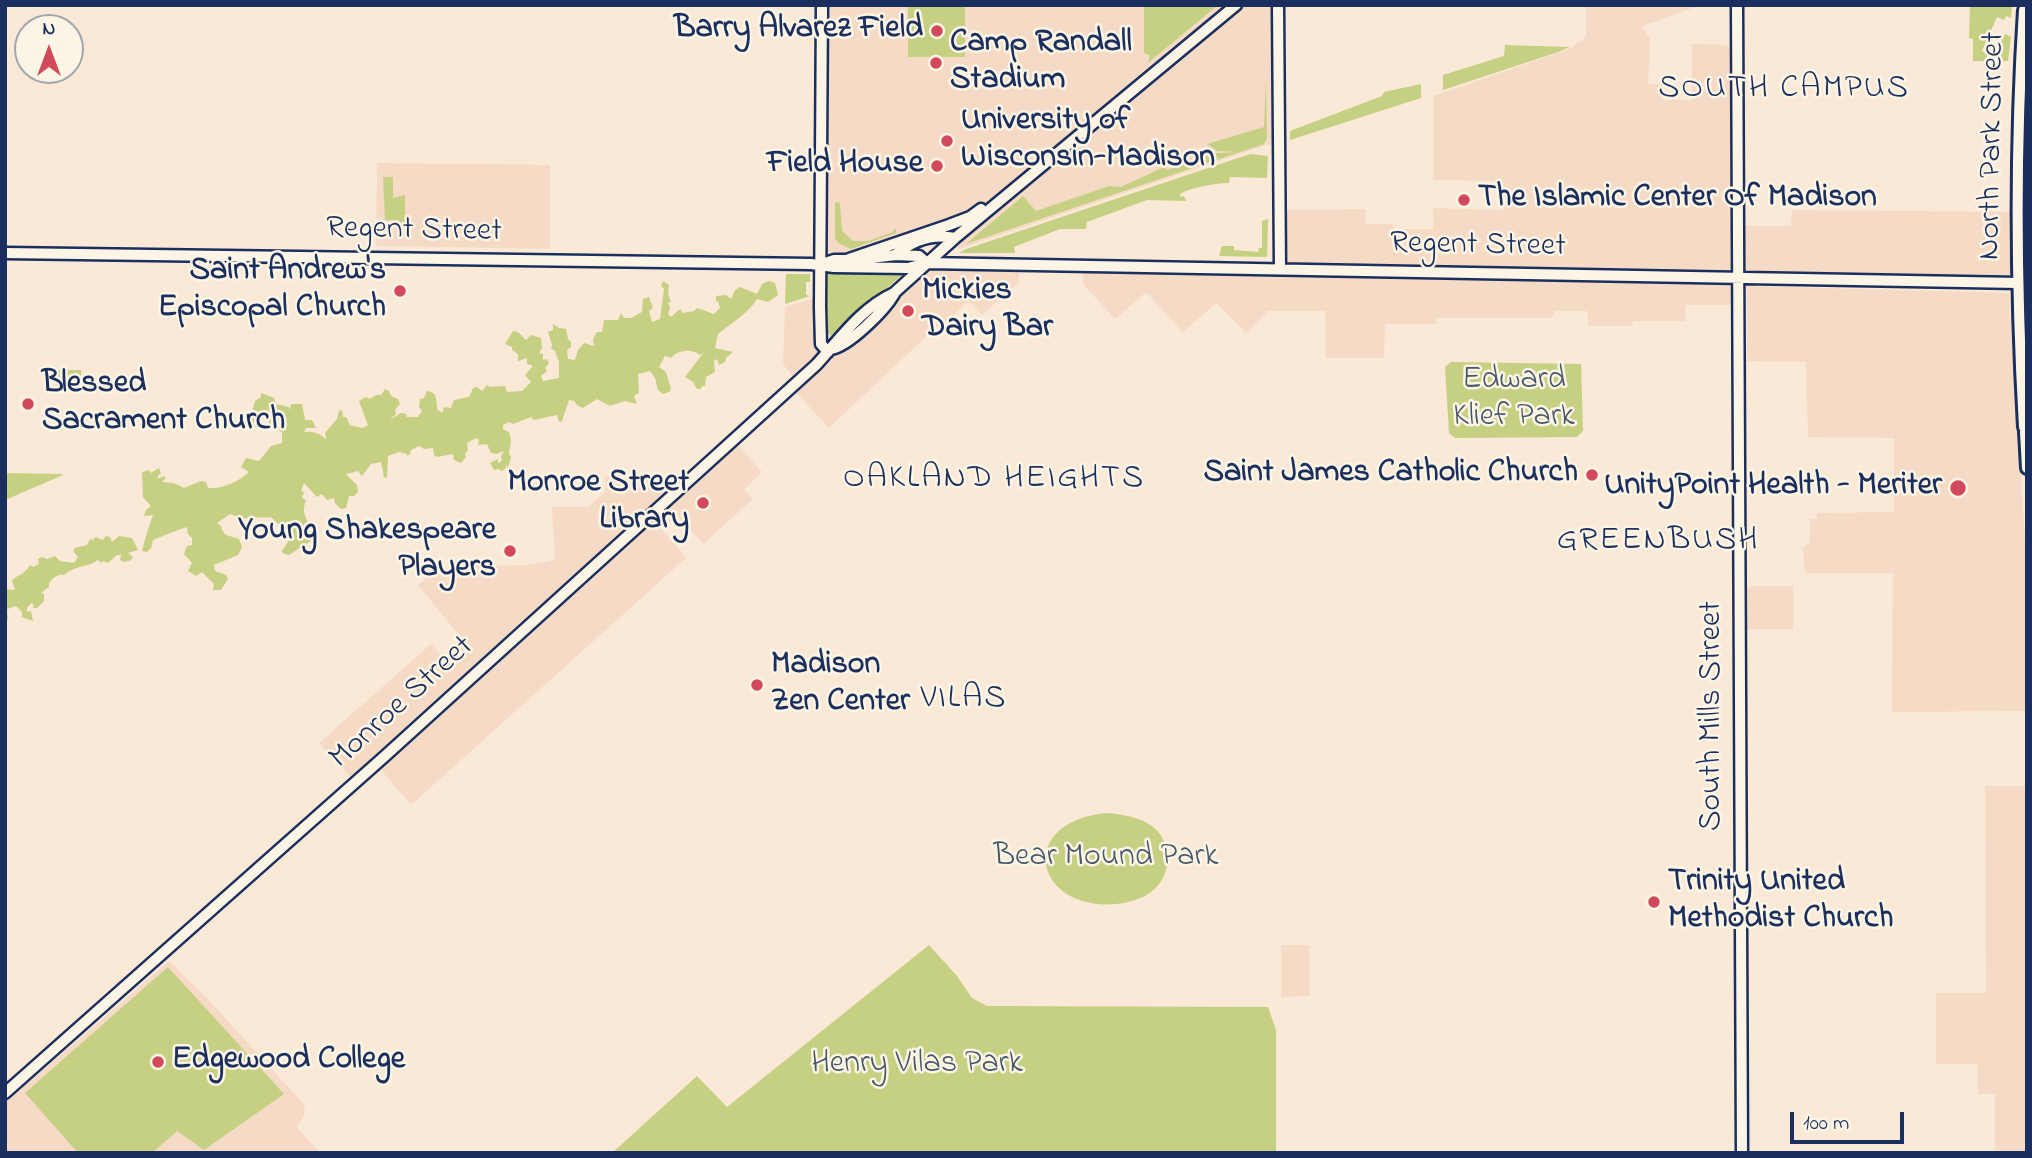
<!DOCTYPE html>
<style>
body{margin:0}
#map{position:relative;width:2032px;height:1158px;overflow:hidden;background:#f9e9d6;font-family:"Indie Flower",sans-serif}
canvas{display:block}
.frame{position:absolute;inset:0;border:7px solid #1b2f5e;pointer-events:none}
.north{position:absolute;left:14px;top:14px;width:70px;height:70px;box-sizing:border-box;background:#fcf5e5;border:2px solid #a2a6af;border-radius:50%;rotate:0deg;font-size:19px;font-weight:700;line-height:28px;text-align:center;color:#1b2f5e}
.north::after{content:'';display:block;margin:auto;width:24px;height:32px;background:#d1495b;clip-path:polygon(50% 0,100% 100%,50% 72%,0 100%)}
.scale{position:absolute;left:1790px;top:1112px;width:114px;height:32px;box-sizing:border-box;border:4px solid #1b2f5e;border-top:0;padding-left:9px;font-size:21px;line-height:24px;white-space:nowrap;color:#1b2f5e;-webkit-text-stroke:5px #fcf5e5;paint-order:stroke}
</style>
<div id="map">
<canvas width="2032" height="1158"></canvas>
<div class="frame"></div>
<div class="north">N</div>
<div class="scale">100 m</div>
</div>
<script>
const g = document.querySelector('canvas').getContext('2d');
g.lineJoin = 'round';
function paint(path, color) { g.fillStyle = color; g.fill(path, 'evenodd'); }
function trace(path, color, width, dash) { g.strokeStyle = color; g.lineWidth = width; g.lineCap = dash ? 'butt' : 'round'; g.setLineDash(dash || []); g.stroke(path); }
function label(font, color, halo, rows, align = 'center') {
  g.font = font + ' "Indie Flower",sans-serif'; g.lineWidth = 5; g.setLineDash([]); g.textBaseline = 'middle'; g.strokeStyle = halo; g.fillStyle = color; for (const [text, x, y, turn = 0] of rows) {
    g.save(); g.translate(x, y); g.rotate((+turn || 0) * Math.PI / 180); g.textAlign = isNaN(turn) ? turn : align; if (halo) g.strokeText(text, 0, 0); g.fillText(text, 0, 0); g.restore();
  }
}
paint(new Path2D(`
 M 822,5 L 1278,5 L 1279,144 L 1266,145 L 959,249 L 946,246 L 1011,191 L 993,198 L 977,213 L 822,264 Z
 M 1586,5 L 1701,5 L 1642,26 L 1650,39 L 1648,84 L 1663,85 L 1663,100 L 1692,100 L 1692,44 L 1725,45 L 1731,48 L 1733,226 L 1791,226 L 1792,210 L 2019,212 L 2018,283 L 1732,270 L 1732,305 L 1686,305 L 1685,321 L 1633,321 L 1632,326 L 1588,326 L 1587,311 L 1555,311 L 1551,318 L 1436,318 L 1436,324 L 1385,324 L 1384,358 L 1326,358 L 1325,311 L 1268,311 L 1246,333 L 1216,303 L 1183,332 L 1146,292 L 1115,319 L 1083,284 L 1083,266 L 1280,269 L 1280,210 L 1365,209 L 1366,224 L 1393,224 L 1393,229 L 1433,229 L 1433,208 L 1504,210 L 1503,181 L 1433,180 L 1433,96 L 1569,49 L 1586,37 Z
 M 377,163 L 550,165 L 550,249 L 376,246 Z
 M 927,263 L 1019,266 L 1019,282 L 982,315 L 969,301 L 947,321 L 935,328 L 829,428 L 791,387 L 797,382 L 783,364 L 785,307 L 821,296 L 821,344 L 841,347 Z
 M 1747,286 L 2009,293 L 2027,571 L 2027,711 L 1892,712 L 1893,573 L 1805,573 L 1803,548 L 1810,542 L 1810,519 L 1817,519 L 1817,513 L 1894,512 L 1894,438 L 1808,437 L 1806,362 L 1747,361 Z
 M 733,440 L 762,472 L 744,490 L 753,499 L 703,544 L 665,502 L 650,516 L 686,558 L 411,805 L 376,764 L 355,782 L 319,743 L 431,644 L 445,659 L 464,641 L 418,585 L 432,574 L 452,566 L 529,565 L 555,560 L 552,507 L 588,507 L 605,492 L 605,476 L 659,476 L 662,485 L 672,495 Z
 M 1752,586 L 1793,586 L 1793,629 L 1745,629 L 1745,591 Z
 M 1985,786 L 2027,786 L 2027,1153 L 1995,1153 L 1995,1094 L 1978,1094 L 1977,1064 L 1936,1064 L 1936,993 L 1986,993 Z
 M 1281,945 L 1309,945 L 1310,996 L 1281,997 Z
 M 169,961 L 207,998 L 301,1101 L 305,1109 L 304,1116 L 297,1127 L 320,1153 L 5,1153 L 5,1103 Z`), '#f5dbc5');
paint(new Path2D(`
 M 908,5 L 965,5 L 965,57 L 908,57 Z
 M 1144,5 L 1218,5 L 1148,63 L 1150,55 L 1144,53 Z
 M 1970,5 L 2012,5 L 2011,18 L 2006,16 L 2004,20 L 1997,17 L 1982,51 L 1988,54 L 1985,61 L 1973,61 L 1973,39 L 1969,38 Z
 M 2005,34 L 2011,37 L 2008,61 L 1992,61 Z
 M 1505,45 L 1570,47 L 1558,52 L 1443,90 L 1443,75 L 1504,56 Z
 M 1266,79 L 1267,138 L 1264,144 L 966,244 L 1023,196 L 1036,211 L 1109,186 L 1121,187 L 1164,167 L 1167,170 L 1217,153 L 1239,152 L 1217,151 L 1207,144 L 1264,127 Z
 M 1421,84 L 1421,98 L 1290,140 L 1290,131 L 1382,96 L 1384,92 Z
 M 1250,154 L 1268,156 L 1267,178 L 1230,177 L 1229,183 C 1216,183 1192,187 1180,194 L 1180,197 L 1184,196 L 1186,201 L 1147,200 L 1087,222 L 1086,229 L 1060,229 L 1014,247 L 1015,253 L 959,253 L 966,249 Z
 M 383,177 L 393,177 L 393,198 L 405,195 L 405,228 L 396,226 L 393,220 L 385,220 Z
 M 835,202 L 840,203 L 842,231 L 853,241 L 868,241 L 893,232 L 894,229 L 896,229 L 896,233 L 851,249 L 840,244 L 835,239 Z
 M 1268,219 L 1267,257 L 1219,256 L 1222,246 L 1234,246 L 1234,250 L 1258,252 L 1259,248 L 1262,248 L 1262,221 Z
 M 832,272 L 849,274 L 875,272 L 903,274 L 831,336 L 828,333 L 825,276 Z
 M 786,274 L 810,274 L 810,282 L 806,282 L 806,295 L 810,296 L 785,304 Z
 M 663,281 L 669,285 L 668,294 L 671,302 L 668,303 L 670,308 L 668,314 L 671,317 L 680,309 L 683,313 L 694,311 L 697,308 L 714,314 L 720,308 L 718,301 L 716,302 L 716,296 L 726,295 L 731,299 L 735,290 L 740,287 L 757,294 L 762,284 L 769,281 L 775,283 L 778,295 L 768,302 L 757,299 C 749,313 731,323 718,334 L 715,348 L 733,352 L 726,358 L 725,362 L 719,365 L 717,359 L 714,361 L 715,372 L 706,377 L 705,386 L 702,386 L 701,389 L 697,389 L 693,382 L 685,377 L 704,352 L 700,355 C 692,349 679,349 671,358 L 665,356 L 659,367 L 666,372 L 671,389 L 669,392 L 663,394 L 658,390 L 655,378 L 650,371 L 638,374 L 639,393 L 634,396 L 637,404 L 625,401 L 610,406 L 597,399 L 583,408 L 578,406 L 574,401 L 569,400 L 562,421 L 559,422 L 557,415 L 534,420 L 531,417 L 513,424 L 509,422 L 503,425 L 503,429 L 509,432 L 511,440 L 509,454 L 511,457 L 508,468 L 506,465 L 506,468 L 502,471 L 498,469 L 494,470 L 490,463 L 498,459 L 498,463 L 502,461 L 501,456 L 504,451 L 496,454 L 491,453 L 487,444 L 478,445 L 479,440 L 476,438 L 467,443 L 468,450 L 465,454 L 466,457 L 461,463 L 454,460 L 453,454 L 437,457 L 434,455 L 433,448 L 424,449 L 419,446 L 411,450 L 410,454 L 407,456 L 407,454 L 399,452 L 388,456 L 387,478 L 384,477 L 381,462 L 371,464 L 362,476 L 358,471 L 346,474 L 357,485 L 358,492 L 354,496 L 349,496 L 346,508 L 341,509 L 335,503 L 334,498 L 327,500 L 322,494 L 317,497 L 304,483 L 301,491 L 304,492 L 302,498 L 306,500 C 299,519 312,517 311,541 L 289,555 L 284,554 L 282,551 L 291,537 L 271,517 C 262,519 252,515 243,519 L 230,514 L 217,523 L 221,526 C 223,537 229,535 239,539 L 242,547 L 238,555 L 214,565 L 215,571 L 226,575 L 228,579 L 221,590 L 213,590 L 214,584 L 202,572 L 196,576 L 188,571 L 192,563 L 184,554 L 187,546 L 192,545 L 192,538 L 188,534 L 187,527 C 175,531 164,535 153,540 L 151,548 L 147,552 L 142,551 C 145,538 149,526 153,515 L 144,516 L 146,510 L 151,506 L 143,497 L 142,472 L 149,470 L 151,473 L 159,468 L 161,474 L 158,475 L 158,479 L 163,476 L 166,478 L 162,482 L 174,483 L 184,488 L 201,481 L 206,482 L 208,488 C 223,489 238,482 249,472 L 241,467 L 246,458 L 259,461 L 271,446 L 282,443 L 282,433 L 276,426 L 268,427 L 270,414 L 267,410 L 262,411 L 256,427 L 250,426 L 251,423 L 249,423 L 255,401 L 261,397 L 261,393 L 274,398 L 276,404 L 289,407 L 290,410 L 291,404 L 302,404 L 305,420 L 312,420 L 316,428 L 306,428 L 304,432 C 312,431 321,433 326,440 L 325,433 L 337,419 L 339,411 L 342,410 L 343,417 L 346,417 L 350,425 L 362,428 L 368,425 L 359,401 L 366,397 L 370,399 L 376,395 L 381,395 L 385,389 L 389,391 L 391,396 L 398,399 L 400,404 L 395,410 L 396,414 L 389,420 L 401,413 L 406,414 L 407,417 L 418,417 L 422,411 L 419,407 L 420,399 L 424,398 L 427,391 C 436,391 437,400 437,409 L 442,413 L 444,407 L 451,408 L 454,400 L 469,397 L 473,388 L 477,387 L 482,391 L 487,385 L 490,387 L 505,386 L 507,392 L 522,391 L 531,382 L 525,375 L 533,366 L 527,364 L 527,358 L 518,361 L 518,354 L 512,350 L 512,347 L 505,344 L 513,331 L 518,332 L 526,340 L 531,335 L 541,338 L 542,348 L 539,353 L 543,354 L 543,360 L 547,359 L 549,363 L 545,368 L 547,371 L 541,376 L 543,381 L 559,378 L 559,362 L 555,351 L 551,348 L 552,345 L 548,332 L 553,330 L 553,324 L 559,328 L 566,329 L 568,339 L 571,342 L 571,347 L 567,350 L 568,359 L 575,360 L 578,350 L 584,343 L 594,346 L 593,339 L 597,332 L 602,332 L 604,320 L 618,320 L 621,313 L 624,318 L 631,318 L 642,312 L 643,299 L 649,297 L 653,308 L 649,311 L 652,322 L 660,319 L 664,289 L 661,286 Z
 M 1451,362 L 1581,364 L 1583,431 L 1577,437 L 1455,438 L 1449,433 L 1445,367 Z
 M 55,370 L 81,370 L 81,381 L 74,392 L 60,392 L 56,389 Z
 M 5,473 L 62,474 L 63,475 L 5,500 Z
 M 106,536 L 110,537 L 112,542 L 119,536 L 132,538 L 138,550 L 128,553 L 133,557 L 131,560 L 124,562 L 120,560 L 121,555 L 117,555 L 108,563 L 103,561 L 101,563 L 98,560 C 89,567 75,565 64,575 C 56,574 54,578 49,583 L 49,587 L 41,593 L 44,594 L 44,601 L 37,608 L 33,608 L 34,605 L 31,603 L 27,608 L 27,612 L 31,611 L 33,621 L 22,617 L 22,612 L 16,606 L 7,609 L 8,620 L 5,619 L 5,589 L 15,590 L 12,580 C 18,575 26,573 30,565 L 33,567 L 39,564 L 38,559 L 42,557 L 47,559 L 55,556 L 60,561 L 74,563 L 78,557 L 73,551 L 75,548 L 87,545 L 90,539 L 93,540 L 95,537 L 103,540 Z
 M 1106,813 C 1121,814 1140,817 1152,826 C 1173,842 1173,876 1151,892 C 1142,899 1128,903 1116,904 C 1034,911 1015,822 1106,813 Z
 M 929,945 L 957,976 L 972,998 L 987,1006 L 1268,1007 L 1276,1030 L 1276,1153 L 612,1153 L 697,1076 L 727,1107 Z
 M 168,967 L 284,1094 L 204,1150 L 177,1131 L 152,1153 L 78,1153 L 25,1093 Z`), '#c5d083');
const secondary = new Path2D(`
 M 822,5 L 820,307 L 821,344 L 828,352
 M 1278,5 L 1280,269
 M 1737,5 L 1742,1153
 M 5,253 L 811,264 L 834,267 L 908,268 L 927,263 L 2018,283
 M 895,255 C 913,240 932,233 955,238
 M 849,259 L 949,225 L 970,217 L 981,209
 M 822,264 L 834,260 L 854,260 L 896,255 L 919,256 L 927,263
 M 831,349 C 849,346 885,310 894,294
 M 5,1093 L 385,756 L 816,365 C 839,340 861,308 894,293 L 955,238 L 1236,5`);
const primary = new Path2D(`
 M 2024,10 C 2015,148 2016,288 2024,427
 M 2025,432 L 2027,468`);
trace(secondary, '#1b2f5e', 15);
trace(primary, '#1b2f5e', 16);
trace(secondary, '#fcf5e5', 10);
trace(primary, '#fcf5e5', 10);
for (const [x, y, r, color] of [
 [937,31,7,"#d1495b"],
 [936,63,7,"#d1495b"],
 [947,141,7,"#d1495b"],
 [937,166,7,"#d1495b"],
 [1464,200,7,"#d1495b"],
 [400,291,7,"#d1495b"],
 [908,311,7,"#d1495b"],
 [28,404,7,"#d1495b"],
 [1592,475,7,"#d1495b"],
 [1958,488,9,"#d1495b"],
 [703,503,7,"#d1495b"],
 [510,551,7,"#d1495b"],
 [757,685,7,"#d1495b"],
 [1654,902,7,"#d1495b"],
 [158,1062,7,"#d1495b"]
]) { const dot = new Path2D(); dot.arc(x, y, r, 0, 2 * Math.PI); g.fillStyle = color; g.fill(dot); trace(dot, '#fcf5e5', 2.5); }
label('bold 32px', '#1b2f5e', '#fcf5e5', [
 ["Barry Alvarez Field",923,31,"right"],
 ["Camp Randall",950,45],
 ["Stadium",950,82],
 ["University of",961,123],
 ["Wisconsin-Madison",961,160],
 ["Field House",923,166,"right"],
 ["The Islamic Center Of Madison",1478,200],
 ["Saint Andrew's",386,273,"right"],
 ["Episcopal Church",386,310,"right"],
 ["Mickies",922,293],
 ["Dairy Bar",922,330],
 ["Blessed",42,386],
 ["Sacrament Church",42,423],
 ["Saint James Catholic Church",1578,475,"right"],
 ["Monroe Street",689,485,"right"],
 ["Library",689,522,"right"],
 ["UnityPoint Health - Meriter",1942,488,"right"],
 ["Young Shakespeare",496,533,"right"],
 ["Players",496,570,"right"],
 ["Madison",771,667],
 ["Zen Center",771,704],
 ["Trinity United",1668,884],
 ["Methodist Church",1668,921],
 ["Edgewood College",172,1062]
], 'left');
label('32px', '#1b2f5e', '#fcf5e5', [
 ["North Park Street",1994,146,-89],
 ["Regent Street",414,232,1],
 ["Regent Street",1478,247,1],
 ["Monroe Street",403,704,-42],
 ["South Mills Street",1714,716,-90]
]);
label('32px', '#465767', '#fcf5e5', [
 ["Edward",1514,382],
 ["Klief Park",1514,419],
 ["Bear Mound Park",1106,859],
 ["Henry Vilas Park",917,1066]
]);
g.letterSpacing = '2px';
label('33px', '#1b2f5e', '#fcf5e5', [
 ["SOUTH CAMPUS",1784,91],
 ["OAKLAND HEIGHTS",994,481],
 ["GREENBUSH",1658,543],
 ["VILAS",964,701]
]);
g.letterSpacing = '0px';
</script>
